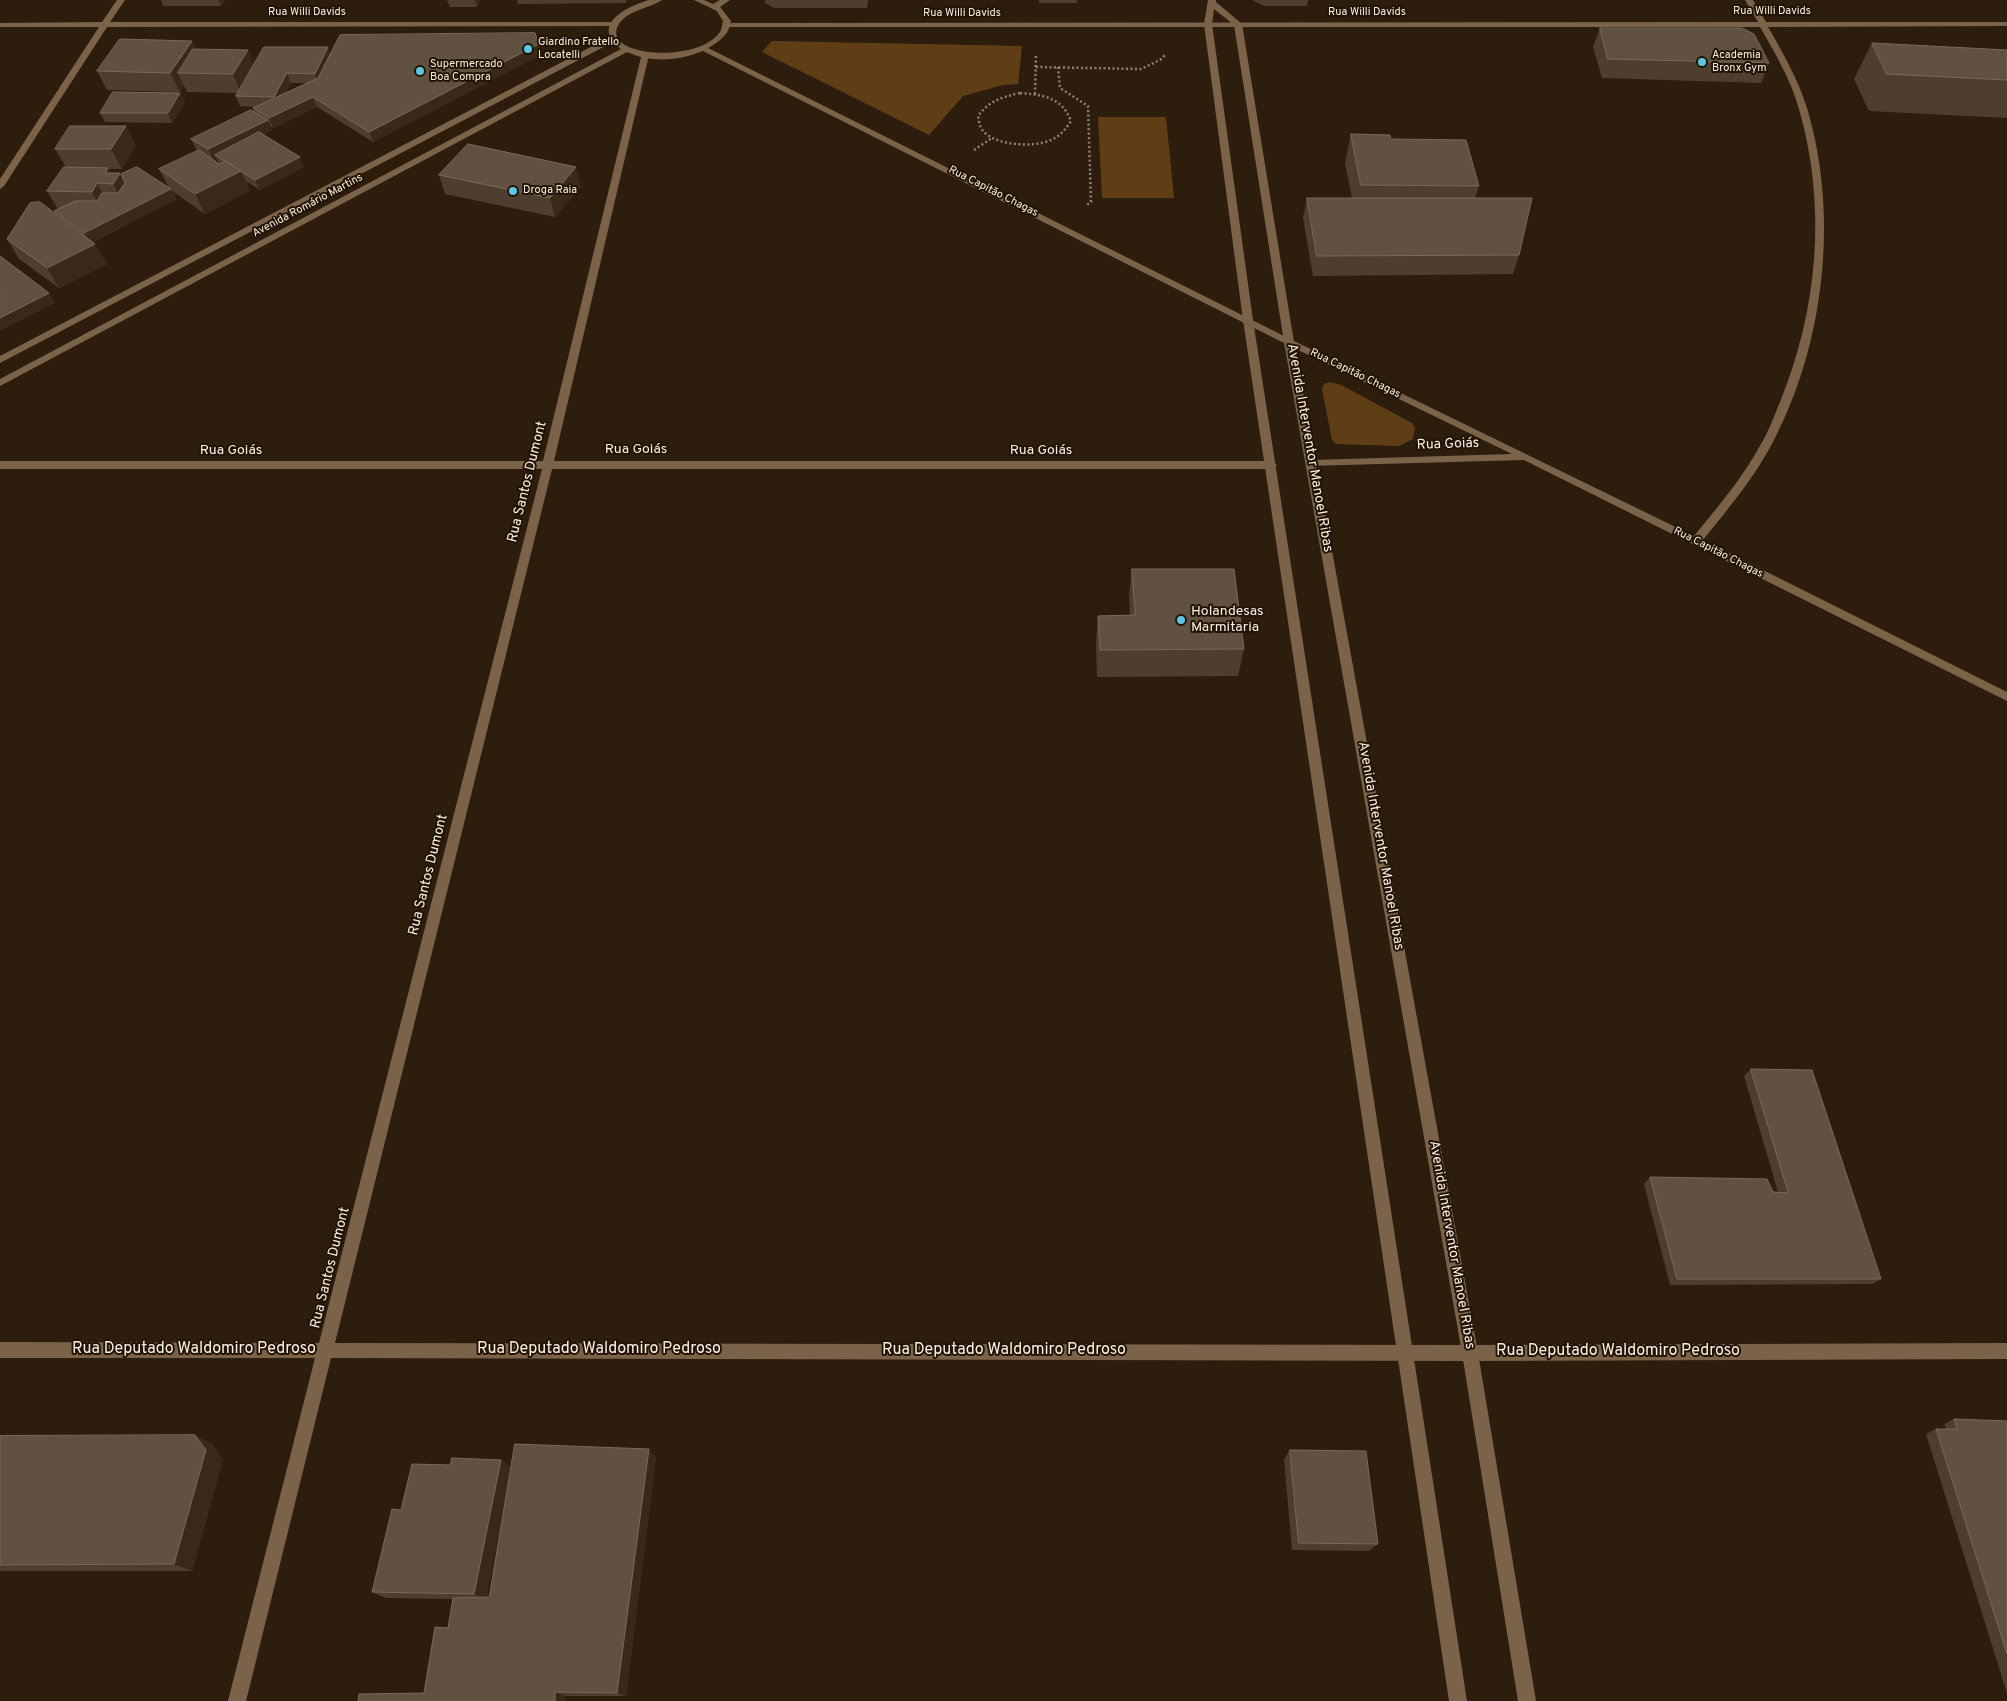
<!DOCTYPE html>
<meta charset="utf-8">
<style>
body{margin:0}
canvas{display:block;background:#2c1d0d}
</style>
<canvas width="2007" height="1701"></canvas>
<script>
const g = document.querySelector('canvas').getContext('2d');
g.lineJoin = 'round';
function paint(path, color) { g.fillStyle = color; g.fill(path, 'evenodd'); }
function trace(path, color, width, dash) { g.strokeStyle = color; g.lineWidth = width; g.lineCap = dash ? 'butt' : 'round'; g.setLineDash(dash || []); g.stroke(path); }
function label(font, color, halo, rows, align = 'center') {
  g.font = font + ' Overpass,sans-serif'; g.lineWidth = 4; g.setLineDash([]); g.textBaseline = 'middle'; g.strokeStyle = halo; g.fillStyle = color; for (const [text, x, y, turn = 0] of rows) {
    g.save(); g.translate(x, y); g.rotate((+turn || 0) * Math.PI / 180); g.textAlign = isNaN(turn) ? turn : align; if (halo) g.strokeText(text, 0, 0); g.fillText(text, 0, 0); g.restore();
  }
}
paint(new Path2D(`
 M 772,41 L 1022,46 L 1018,84 L 1003,85 L 963,96 L 929,135 L 762,52 Z
 M 1098,117 L 1166,117 L 1174,198 L 1102,198 Z
 M 1330,382 L 1341,385 L 1412,423 L 1415,428 L 1413,439 L 1399,446 L 1336,444 L 1332,440 L 1322,389 L 1324,384 Z`), '#603e15');
trace(new Path2D(`
 M 1036,67 L 1141,69 L 1160,60 L 1165,55
 M 1058,67 L 1060,88 L 1088,106 L 1091,202 L 1085,206
 M 1020,93 C 1043,95 1062,97 1071,121 C 1066,129 1060,136 1051,140 C 1034,148 991,146 981,128 C 979,124 979,120 978,116 C 989,101 1002,97 1020,93 Z
 M 1035,94 L 1036,54
 M 974,150 L 992,138`), '#8e8174', 2.5, [2, 2.5]);
paint(new Path2D(`
 M 117,0 L 125,0 L 110,22 L 615,22 L 619,24 L 615,26 L 107,27 L 4,186 L 0,189 L 0,179 L 99,27 L 0,27 L 0,23 L 102,22 Z
 M 1745,0 L 1753,0 L 1766,22 L 2007,22 L 2007,26 L 1768,27 C 1783,53 1798,79 1807,108 C 1839,215 1825,343 1773,442 C 1754,478 1728,509 1703,540 L 2007,692 L 2007,701 L 1524,460 L 1308,466 L 1307,464 L 1308,462 L 1312,460 L 1512,454 L 1286,344 L 699,49 L 706,47 L 1292,340 L 1694,536 C 1718,507 1743,477 1761,444 C 1769,431 1774,416 1780,402 C 1818,309 1827,206 1799,109 C 1791,80 1775,53 1760,27 L 727,27 L 723,25 L 727,23 L 1758,22 Z
 M 642,53 L 649,55 L 554,461 L 1272,461 L 1277,465 L 1272,469 L 552,469 L 335,1343 L 1470,1345 L 2007,1343 L 2007,1359 L 1470,1361 L 331,1358 L 246,1701 L 228,1701 L 315,1358 L 0,1358 L 0,1342 L 319,1343 L 542,469 L 0,469 L 0,461 L 543,461 Z`), '#7b634a');
paint(new Path2D(`
 M 649,0 L 662,0 C 649,9 629,9 619,24 C 598,56 697,65 720,32 C 722,29 722,24 723,21 L 717,11 L 694,0 L 704,0 L 713,4 L 720,0 L 730,0 L 720,7 L 731,21 C 730,25 729,31 725,35 C 707,55 672,63 646,58 C 639,57 633,54 627,52 L 0,386 L 0,379 L 621,49 L 613,42 L 0,363 L 0,356 L 610,37 C 602,17 635,4 649,0 Z
 M 1208,0 L 1216,0 L 1216,2 L 1242,24 L 1294,342 L 1478,1353 L 1536,1701 L 1518,1701 L 1462,1353 L 1284,342 L 1234,25 L 1214,9 L 1212,24 L 1253,320 L 1467,1701 L 1449,1701 L 1243,320 L 1204,24 Z`), '#7b634a');
paint(new Path2D(`
 M 161,0 L 225,0 L 221,6 L 163,6 Z
 M 447,0 L 480,0 L 477,7 L 450,7 Z
 M 517,0 L 627,0 L 626,3 L 518,4 Z
 M 765,0 L 868,0 L 867,8 L 774,8 L 765,3 Z
 M 1039,0 L 1077,0 L 1077,3 L 1039,3 Z
 M 1252,0 L 1308,0 L 1307,6 L 1264,6 Z
 M 1600,28 L 1769,63 L 1761,83 L 1602,78 L 1593,47 Z
 M 192,41 L 196,49 L 254,65 L 331,54 L 542,54 L 373,142 L 317,107 L 273,128 L 270,126 L 272,130 L 263,135 L 304,167 L 260,190 L 246,181 L 250,191 L 205,214 L 172,191 L 176,199 L 93,242 L 107,264 L 59,288 L 19,259 L 7,239 L 55,213 L 54,211 L 58,209 L 47,191 L 66,167 L 55,149 L 136,146 L 122,169 L 109,169 L 111,173 L 121,174 L 169,188 L 159,169 L 199,150 L 196,149 L 191,139 L 254,112 L 253,108 L 257,107 L 240,106 L 236,96 L 238,93 L 187,92 L 184,86 L 180,92 L 107,90 L 97,71 ZM 291,83 L 308,83 L 285,94 ZM 216,158 L 219,164 L 213,159 Z
 M 1872,43 L 2007,50 L 2007,118 L 1869,111 L 1854,79 Z
 M 180,93 L 185,102 L 172,123 L 105,122 L 100,113 Z
 M 1351,134 L 1391,139 L 1479,186 L 1475,198 L 1519,255 L 1513,274 L 1313,276 L 1303,218 L 1307,198 L 1352,198 L 1345,163 Z
 M 439,175 L 581,187 L 555,217 L 445,194 Z
 M 1132,569 L 1244,649 L 1238,676 L 1097,677 L 1096,643 L 1098,616 L 1130,615 L 1129,597 Z
 M 1751,1069 L 1881,1279 L 1872,1284 L 1670,1285 L 1644,1184 L 1650,1177 L 1778,1192 L 1744,1076 Z
 M 1954,1419 L 2007,1421 L 2007,1693 L 1926,1434 L 1936,1429 L 1946,1429 L 1944,1424 Z
 M 0,1436 L 212,1444 L 223,1459 L 192,1571 L 0,1571 Z
 M 1290,1450 L 1378,1544 L 1369,1551 L 1292,1550 L 1284,1459 Z
 M 656,1457 L 626,1696 L 566,1696 L 424,1693 L 448,1628 L 453,1599 L 386,1598 L 372,1592 L 401,1510 L 511,1468 ZM 506,1497 L 489,1597 L 486,1597 Z`), '#4e3e2e');
paint(new Path2D(`
 M 218,0 L 225,0 L 221,6 Z
 M 475,0 L 480,0 L 477,7 Z
 M 192,41 L 201,60 L 178,73 L 184,86 L 180,92 L 170,73 Z
 M 539,44 L 542,54 L 373,142 L 369,132 Z
 M 328,47 L 332,57 L 318,83 L 315,74 Z
 M 248,50 L 256,69 L 241,93 L 233,74 Z
 M 287,73 L 291,83 L 278,107 L 274,97 Z
 M 180,93 L 185,102 L 172,123 L 168,113 Z
 M 313,97 L 317,107 L 273,128 L 269,118 Z
 M 268,120 L 272,130 L 218,157 L 215,155 L 216,158 L 213,159 L 208,149 Z
 M 126,126 L 136,146 L 122,169 L 111,149 Z
 M 300,157 L 304,167 L 260,190 L 255,180 Z
 M 576,167 L 581,187 L 555,217 L 550,198 Z
 M 108,168 L 115,181 L 120,173 L 131,193 L 124,203 L 113,184 L 105,173 Z
 M 241,171 L 250,191 L 205,214 L 195,194 Z
 M 97,183 L 108,203 L 102,211 L 92,192 Z
 M 171,189 L 176,199 L 90,243 L 84,233 Z
 M 95,244 L 107,264 L 59,288 L 47,268 Z
 M 49,293 L 55,303 L 0,331 L 0,318 Z
 M 195,1435 L 212,1444 L 223,1459 L 192,1571 L 174,1564 Z
 M 649,1449 L 656,1457 L 626,1696 L 617,1693 Z
 M 501,1460 L 512,1468 L 486,1600 L 474,1594 Z
 M 555,1692 L 566,1696 L 565,1701 L 555,1701 Z`), '#392918');
const building = new Path2D(`
 M 1600,28 L 1742,28 L 1754,34 L 1769,63 L 1608,59 Z
 M 535,33 L 539,44 L 369,132 L 313,97 L 269,118 L 253,108 L 318,78 L 340,35 Z
 M 120,39 L 192,41 L 170,73 L 97,71 Z
 M 1872,43 L 2007,50 L 2007,80 L 1887,74 Z
 M 264,47 L 328,47 L 315,74 L 287,73 L 274,97 L 236,96 Z
 M 193,49 L 248,50 L 233,74 L 178,73 Z
 M 113,92 L 180,93 L 168,113 L 100,113 Z
 M 251,110 L 268,120 L 208,149 L 191,139 Z
 M 70,126 L 126,126 L 111,149 L 55,149 Z
 M 259,132 L 300,157 L 255,180 L 215,155 Z
 M 1351,134 L 1390,135 L 1391,139 L 1466,140 L 1479,186 L 1361,185 Z
 M 468,144 L 576,167 L 550,198 L 439,175 Z
 M 199,150 L 219,164 L 226,161 L 241,171 L 195,194 L 159,169 Z
 M 64,167 L 108,168 L 105,173 L 120,173 L 113,184 L 97,183 L 92,192 L 47,191 Z
 M 137,167 L 171,189 L 84,233 L 54,211 L 75,201 L 97,201 L 102,193 L 118,193 L 125,183 L 121,174 Z
 M 1307,198 L 1532,198 L 1519,255 L 1317,256 Z
 M 40,202 L 95,244 L 47,268 L 7,239 L 30,203 Z
 M 0,256 L 49,293 L 0,318 Z
 M 1132,569 L 1234,569 L 1244,649 L 1100,650 L 1098,616 L 1135,615 Z
 M 1751,1069 L 1812,1070 L 1881,1279 L 1677,1279 L 1650,1177 L 1767,1179 L 1773,1192 L 1788,1193 Z
 M 1954,1419 L 2007,1421 L 2007,1654 L 1936,1429 L 1957,1429 Z
 M 195,1435 L 206,1450 L 174,1564 L 0,1565 L 0,1436 Z
 M 515,1444 L 649,1449 L 617,1693 L 555,1692 L 555,1701 L 358,1701 L 359,1694 L 424,1693 L 435,1627 L 448,1628 L 453,1598 L 489,1597 Z
 M 1290,1450 L 1366,1451 L 1378,1544 L 1299,1543 Z
 M 452,1458 L 501,1460 L 474,1594 L 372,1592 L 392,1509 L 401,1510 L 412,1464 L 450,1465 Z`);
paint(building, '#605141');
trace(building, '#786a5b', 1);
for (const [x, y, r, color] of [
 [528,49,5,"#59c8e5"],
 [1702,62,5,"#59c8e5"],
 [420,71,5,"#59c8e5"],
 [513,191,5,"#59c8e5"],
 [1181,620,5,"#59c8e5"]
]) { const dot = new Path2D(); dot.arc(x, y, r, 0, 2 * Math.PI); g.fillStyle = color; g.fill(dot); trace(dot, '#221404', 2); }
label('11px', '#faefe5', '#221404', [
 ["Rua Willi Davids",1772,12],
 ["Rua Willi Davids",307,13],
 ["Rua Willi Davids",1367,13],
 ["Rua Willi Davids",962,14],
 ["Rua Capitão Chagas",993,192,27],
 ["Avenida Romário Martins",308,206,-28],
 ["Rua Capitão Chagas",1355,374,26],
 ["Rua Capitão Chagas",1718,553,27]
]);
label('11px', '#faefe5', '#221404', [
 ["Giardino Fratello",538,43],
 ["Locatelli",538,56],
 ["Academia",1712,56],
 ["Bronx Gym",1712,69],
 ["Supermercado",430,65],
 ["Boa Compra",430,78],
 ["Droga Raia",523,191]
], 'left');
label('14px', '#faefe5', '#221404', [
 ["Rua Goiás",1448,445,-2],
 ["Avenida Interventor Manoel Ribas",1309,448,80],
 ["Rua Goiás",636,450],
 ["Rua Goiás",231,451],
 ["Rua Goiás",1041,451],
 ["Rua Santos Dumont",528,482,-76],
 ["Avenida Interventor Manoel Ribas",1380,846,80],
 ["Rua Santos Dumont",429,875,-76],
 ["Avenida Interventor Manoel Ribas",1451,1245,80],
 ["Rua Santos Dumont",331,1268,-76]
]);
label('14px', '#faefe5', '#221404', [
 ["Holandesas",1191,612],
 ["Marmitaria",1191,628]
], 'left');
label('16px', '#faefe5', '#221404', [
 ["Rua Deputado Waldomiro Pedroso",194,1350],
 ["Rua Deputado Waldomiro Pedroso",599,1350],
 ["Rua Deputado Waldomiro Pedroso",1004,1351],
 ["Rua Deputado Waldomiro Pedroso",1618,1352]
]);
</script>
